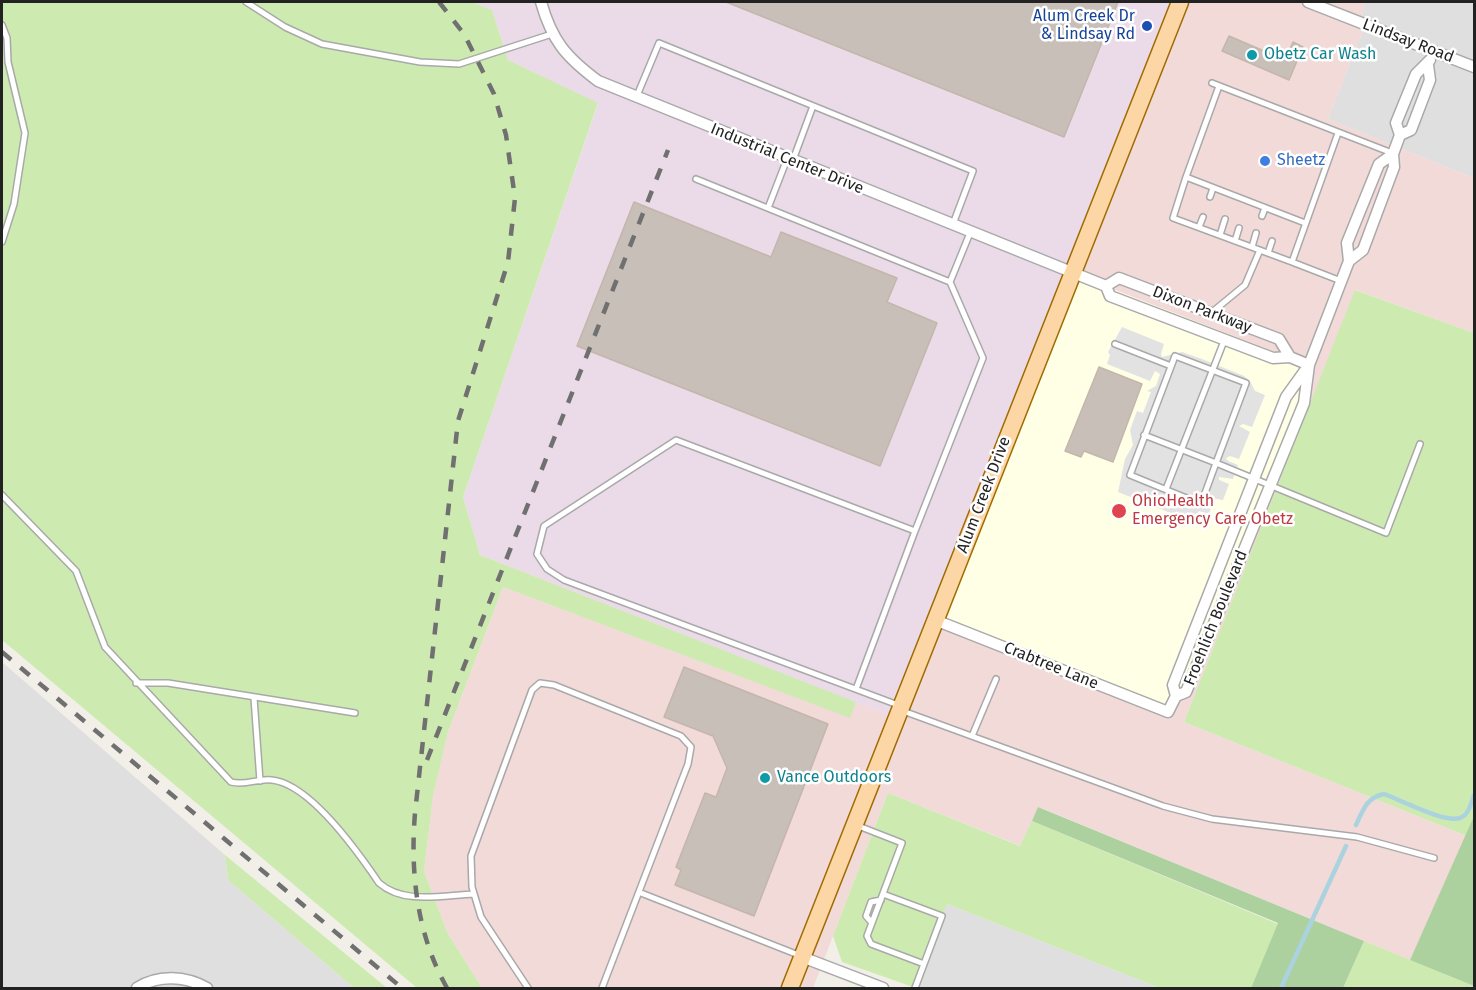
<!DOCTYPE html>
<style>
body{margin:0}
#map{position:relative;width:1476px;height:990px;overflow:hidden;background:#f2efe9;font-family:"Fira Sans",sans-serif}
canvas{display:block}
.frame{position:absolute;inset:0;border:3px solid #222;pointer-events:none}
</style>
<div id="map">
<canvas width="1476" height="990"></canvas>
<div class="frame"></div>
</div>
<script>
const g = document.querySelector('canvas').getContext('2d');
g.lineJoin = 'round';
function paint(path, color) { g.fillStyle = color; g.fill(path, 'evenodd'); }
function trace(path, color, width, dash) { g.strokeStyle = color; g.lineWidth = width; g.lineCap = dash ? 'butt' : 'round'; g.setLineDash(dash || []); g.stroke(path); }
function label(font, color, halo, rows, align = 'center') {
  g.font = font + ' "Fira Sans",sans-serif'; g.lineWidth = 5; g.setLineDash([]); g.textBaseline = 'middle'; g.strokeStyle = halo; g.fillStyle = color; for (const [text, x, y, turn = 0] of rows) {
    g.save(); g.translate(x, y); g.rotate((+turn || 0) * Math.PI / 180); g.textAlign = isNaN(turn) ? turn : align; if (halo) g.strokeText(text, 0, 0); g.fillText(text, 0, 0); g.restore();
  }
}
paint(new Path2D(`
 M 1366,2 L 1474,2 L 1474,178 L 1328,119 L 1363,31 L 1362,10 Z
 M 2,662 L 225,855 L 228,880 L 354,988 L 2,988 Z
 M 947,904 L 1160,988 L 913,988 Z`), '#e0dfdf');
paint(new Path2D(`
 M 1178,2 L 1366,2 L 1362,10 L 1363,31 L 1328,119 L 1474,178 L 1474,333 L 1356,290 L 1184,722 L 1467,836 L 1410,960 L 1039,807 L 1021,846 L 888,793 L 813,988 L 482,988 L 447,932 L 424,871 L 433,796 L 448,732 L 503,587 L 849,717 L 856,702 L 891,716 Z`), '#f2dad9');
paint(new Path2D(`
 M 471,2 L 1178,2 L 891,716 L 480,555 L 463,497 L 598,104 L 508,60 L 492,10 Z`), '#ebdbe8');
paint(new Path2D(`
 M 1071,273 L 1309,365 L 1304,403 L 1186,692 L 1159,708 L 935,620 Z`), '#ffffe5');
paint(new Path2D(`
 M 2,2 L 471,2 L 492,10 L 508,60 L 598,103 L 463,497 L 480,555 L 856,702 L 850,718 L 503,587 L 448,732 L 433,796 L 424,871 L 447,932 L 482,988 L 417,988 L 2,640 Z
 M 1355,290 L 1474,333 L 1474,816 L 1467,836 L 1184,722 Z
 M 888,793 L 1020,846 L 1032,821 L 1278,924 L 1251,988 L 1160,988 L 947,904 L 913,987 L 842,962 L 833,936 Z
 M 225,855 L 387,988 L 354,988 L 228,880 Z
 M 1364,941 L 1474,986 L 1474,988 L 1343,988 Z`), '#cdebb0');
paint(new Path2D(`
 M 1038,807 L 1364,941 L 1343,988 L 1251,988 L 1278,923 L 1032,821 Z
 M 1474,816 L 1474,986 L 1410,960 Z`), '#add19e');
paint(new Path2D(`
 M 1122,327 L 1164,344 L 1161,354 L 1162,357 L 1182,352 L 1202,359 L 1244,376 L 1250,381 L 1255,391 L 1265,395 L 1252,427 L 1243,424 L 1239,426 L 1250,432 L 1239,459 L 1230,456 L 1226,458 L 1228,461 L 1238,465 L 1233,479 L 1219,477 L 1219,480 L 1229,484 L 1223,500 L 1211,498 L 1210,502 L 1212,504 L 1209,514 L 1199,511 L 1193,522 L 1118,492 L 1125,459 L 1133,445 L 1130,430 L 1137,411 L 1143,413 L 1151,392 L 1147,391 L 1156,386 L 1160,374 L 1155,371 L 1150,381 L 1107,364 L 1110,355 L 1108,352 Z`), '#e2e2e2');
trace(new Path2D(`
 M 1356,825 C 1363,810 1367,797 1384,794 C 1401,800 1444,823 1460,818 C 1469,815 1471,803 1474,795
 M 1281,988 L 1346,846`), '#aad3df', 4.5);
const building = new Path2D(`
 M 726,2 L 1118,2 L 1064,137 Z
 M 1229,36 L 1285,60 L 1293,42 L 1303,47 L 1289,80 L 1222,51 Z
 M 634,202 L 771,257 L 781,232 L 897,278 L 887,302 L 937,323 L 880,466 L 577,346 Z
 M 1099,367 L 1142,384 L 1113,462 L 1084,451 L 1081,457 L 1065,451 Z
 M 684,667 L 828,724 L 754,916 L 675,885 L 681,870 L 676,867 L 705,793 L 716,797 L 727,768 L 713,736 L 664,717 Z`);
paint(building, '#c7bfb8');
trace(building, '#c4b6ab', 1.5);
const service = new Path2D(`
 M 246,2 L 285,27 L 322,44 L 420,62 L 459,64 L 552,34
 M 2,25 L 7,38 L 8,62 L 25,133 L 14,204 L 2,242
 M 1212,83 L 1392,153
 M 1219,86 L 1186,177 L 1305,223
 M 636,98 L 659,43 L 973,171 L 953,224
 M 1338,133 L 1292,262 L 1341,281
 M 793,160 L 813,106
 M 1186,177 L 1173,218 L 1292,262
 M 696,179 L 950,282
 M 1210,197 L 1213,188
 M 768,208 L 787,159
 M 1262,216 L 1265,208
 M 1199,227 L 1203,217
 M 1220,235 L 1225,219
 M 1235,241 L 1239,228
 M 1252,247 L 1256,233
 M 1268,253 L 1272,241
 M 1211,313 L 1245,285 L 1260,250
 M 1115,344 L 1171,366
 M 1144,435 L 1216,463 L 1201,504 L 1130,475 L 1175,356 L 1246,383 L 1216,463 L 1386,533 L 1420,444
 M 1166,489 L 1224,341
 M 2,495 L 76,571 L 105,647 L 231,782 C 246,786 258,778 272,780 C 310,784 358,852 379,883 C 404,905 443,895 474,894
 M 915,531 L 983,358 L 950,282 L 970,233
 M 136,683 L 168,683 L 355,713
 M 856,689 L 915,531 L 676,440 L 544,526 L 537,554 L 547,569 L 564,580 C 675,622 786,664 898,705
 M 254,698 L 260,781
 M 903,711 L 1163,806 L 1212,819 L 1357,837 L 1434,858
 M 972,736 L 996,679
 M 856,825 L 902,843 L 867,936 L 871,944 L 924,964
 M 641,893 L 801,956
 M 883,894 L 942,916 L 915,988
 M 872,923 L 866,916 L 871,902 L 881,900
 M 528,988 L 481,917 L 472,887 L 471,856 L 532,690 L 540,683 L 554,685 L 681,736 L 691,747 L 688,764 L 602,988`);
const minor = new Path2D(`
 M 541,2 C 552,41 566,57 598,81 L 1106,286 L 1110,296 L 1273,358 L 1290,357 L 1309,365
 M 1308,2 L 1474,67
 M 1400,135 L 1396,123 L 1416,74 L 1430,60
 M 1349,261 L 1363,250 L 1394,167 L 1393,154 L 1400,135 L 1411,130 L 1430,80 L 1428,65
 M 1106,286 L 1119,278 L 1279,339 L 1290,357
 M 935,620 L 1168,712 L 1176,696 L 1173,685 L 1286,397 L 1309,365
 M 1176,696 L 1186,692 L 1304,403 L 1309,365 L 1349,261 L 1347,243 L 1379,164 L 1393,154
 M 802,957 L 883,988
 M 137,988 C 158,974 186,976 207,988`);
const primary = new Path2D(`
 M 790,988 L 1180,2`);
trace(service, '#a9a9a9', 8);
trace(minor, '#a9a9a9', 13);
trace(primary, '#a06b00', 19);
trace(service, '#fff', 5);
trace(minor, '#fff', 10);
trace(primary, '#fcd6a4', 16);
trace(new Path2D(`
 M 439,2 L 464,34 L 494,94 L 506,135 L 515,198 L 508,262 L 458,421 L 415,813 C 410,873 417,935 447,988
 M 2,652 L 402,988
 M 427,760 L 668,150`), '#707070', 4.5, [12, 12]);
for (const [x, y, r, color] of [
 [1147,26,6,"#1a4fb4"],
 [1252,55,6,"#0f9aa8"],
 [1265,161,6,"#3f7fe0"],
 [1119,511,8,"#e0444e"],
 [765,778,6,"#0f9aa8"]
]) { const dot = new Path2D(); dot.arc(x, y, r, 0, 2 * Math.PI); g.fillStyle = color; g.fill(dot); trace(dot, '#fff', 2); }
label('16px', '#164399', '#fff', [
 ["Alum Creek Dr",1135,17],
 ["& Lindsay Rd",1135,35]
], 'right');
label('16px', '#222', '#fff', [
 ["Lindsay Road",1408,41,21],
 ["Industrial Center Drive",787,159,22],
 ["Dixon Parkway",1202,310,21],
 ["Alum Creek Drive",984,495,-69],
 ["Froehlich Boulevard",1216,618,-68],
 ["Crabtree Lane",1051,666,22]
]);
label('16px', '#0d838f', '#fff', [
 ["Obetz Car Wash",1264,55],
 ["Vance Outdoors",777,778]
], 'left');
label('16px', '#366cbe', '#fff', [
 ["Sheetz",1277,161]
], 'left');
label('16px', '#be3a42', '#fff', [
 ["OhioHealth",1132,502],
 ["Emergency Care Obetz",1132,520]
], 'left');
</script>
